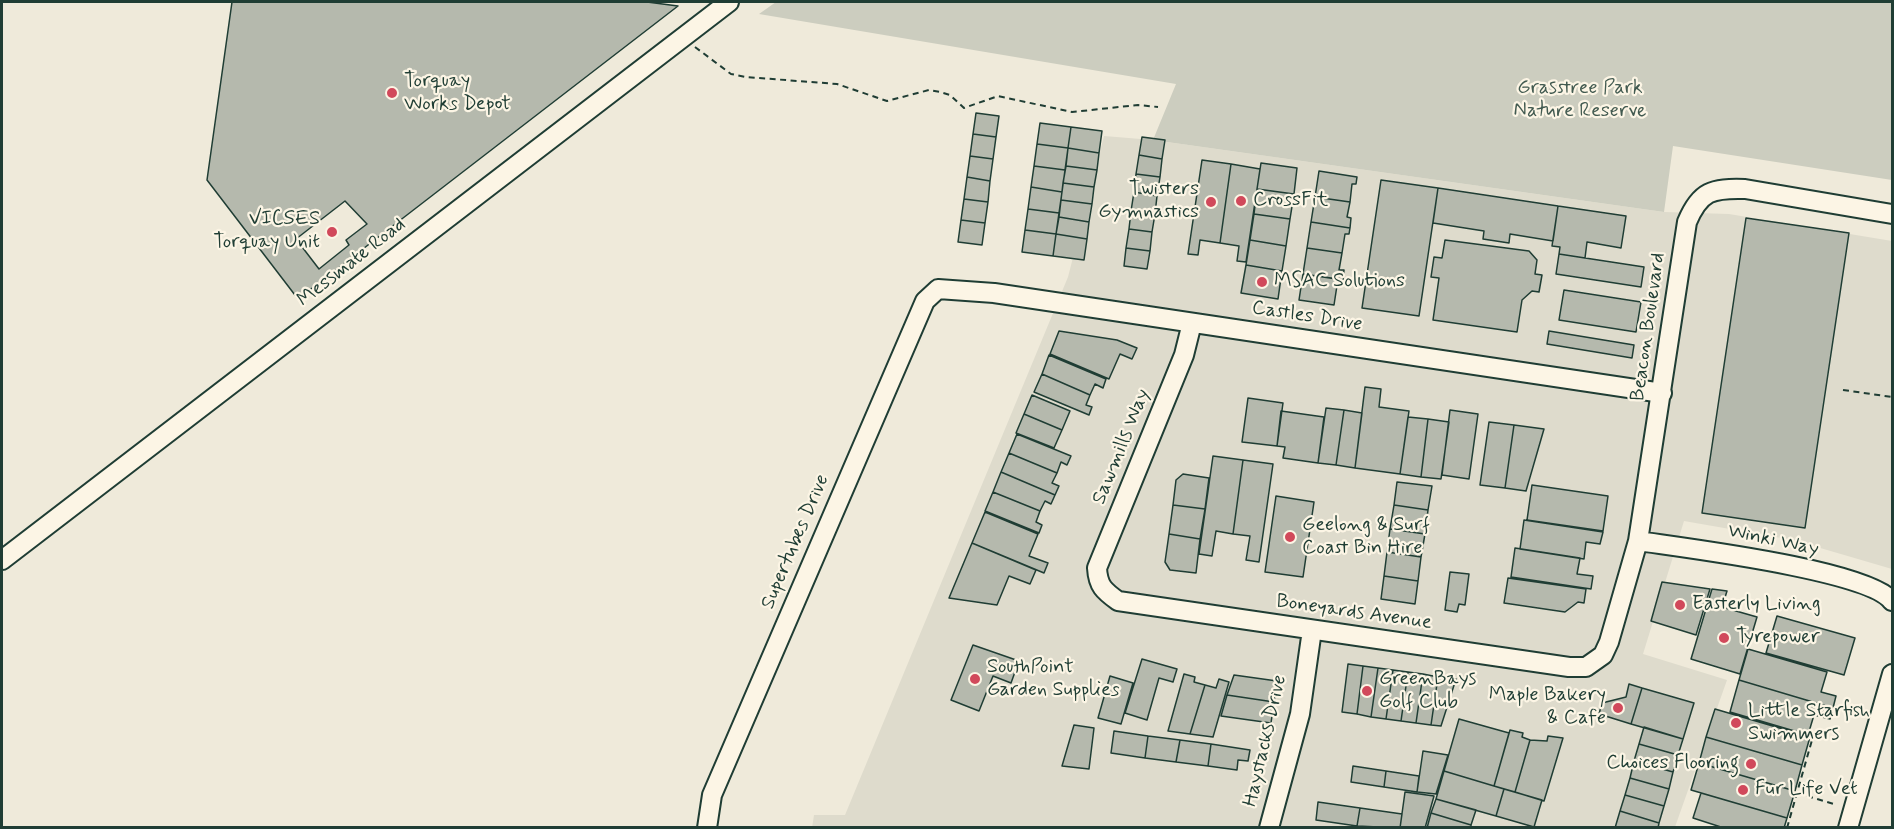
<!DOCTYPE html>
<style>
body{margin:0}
#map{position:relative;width:1894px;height:829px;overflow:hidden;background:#efeada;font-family:Mynerve,sans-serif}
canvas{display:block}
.frame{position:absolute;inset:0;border:3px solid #1f3d34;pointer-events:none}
</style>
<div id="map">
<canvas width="1894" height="829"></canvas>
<div class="frame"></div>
</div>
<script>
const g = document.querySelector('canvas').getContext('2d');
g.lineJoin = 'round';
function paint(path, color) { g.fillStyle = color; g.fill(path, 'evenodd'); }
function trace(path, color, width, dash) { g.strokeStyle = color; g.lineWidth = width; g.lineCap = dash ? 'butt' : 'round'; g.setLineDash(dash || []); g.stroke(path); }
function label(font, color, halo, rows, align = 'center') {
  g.font = font + ' Mynerve,sans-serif'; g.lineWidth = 4.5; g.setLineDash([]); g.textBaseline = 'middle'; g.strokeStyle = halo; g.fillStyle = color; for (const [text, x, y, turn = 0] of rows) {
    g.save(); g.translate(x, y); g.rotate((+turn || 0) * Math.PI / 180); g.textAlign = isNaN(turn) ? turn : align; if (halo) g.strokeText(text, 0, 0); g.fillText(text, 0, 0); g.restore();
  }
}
paint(new Path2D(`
 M 1104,136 L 1153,140 L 1664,212 L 1729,214 L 1892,241 L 1892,569 L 1793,540 L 1684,521 L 1643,654 L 1727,680 L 1675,827 L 812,828 L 814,815 L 845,815 L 1068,277 Z`), '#dedbcc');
paint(new Path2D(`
 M 776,2 L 1892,2 L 1892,180 L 1673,146 L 1664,212 L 1153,140 L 1176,84 L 759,14 Z`), '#cccdbf');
const building = new Path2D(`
 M 232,2 L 647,2 L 678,6 L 298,299 L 207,180 Z
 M 976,113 L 999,116 L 996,137 L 973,134 Z
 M 1040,123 L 1071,127 L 1068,148 L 1037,144 Z
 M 1071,127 L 1102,131 L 1099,153 L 1068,148 Z
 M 973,134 L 996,137 L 993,159 L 970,156 Z
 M 1142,137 L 1165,140 L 1162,159 L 1139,155 Z
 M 1037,144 L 1068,148 L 1065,170 L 1034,166 Z
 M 1068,148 L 1099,153 L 1097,170 L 1066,166 Z
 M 1139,155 L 1162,159 L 1160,177 L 1136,174 Z
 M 970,156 L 993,159 L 990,181 L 967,177 Z
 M 1202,160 L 1231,164 L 1220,243 L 1200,240 L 1198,255 L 1188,254 Z
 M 1261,163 L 1297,168 L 1294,194 L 1257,189 Z
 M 1231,164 L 1260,169 L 1246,262 L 1237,261 L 1239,246 L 1220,243 Z
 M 1034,166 L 1065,170 L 1062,192 L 1031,187 Z
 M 1066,166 L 1097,170 L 1094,187 L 1063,183 Z
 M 1319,171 L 1357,177 L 1356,184 L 1352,184 L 1350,202 L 1315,197 Z
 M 1136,174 L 1160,177 L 1157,196 L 1134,192 Z
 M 967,177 L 990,181 L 988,202 L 964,199 Z
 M 1381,180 L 1438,188 L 1419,316 L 1362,308 Z
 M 1063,183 L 1094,187 L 1092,204 L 1061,200 Z
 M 1031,187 L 1062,192 L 1059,213 L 1028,209 Z
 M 1438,188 L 1558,206 L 1553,241 L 1510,234 L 1509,243 L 1483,239 L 1484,231 L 1433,223 Z
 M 1257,189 L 1294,194 L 1290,219 L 1254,214 Z
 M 1134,192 L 1157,196 L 1155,214 L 1131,211 Z
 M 1315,197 L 1350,202 L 1347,217 L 1351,218 L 1350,228 L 1311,222 Z
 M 964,199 L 988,202 L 985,223 L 961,220 Z
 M 1061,200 L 1092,204 L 1089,222 L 1059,217 Z
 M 345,201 L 367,224 L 346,240 L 349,245 L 319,269 L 296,239 Z
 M 1558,206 L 1626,216 L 1621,248 L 1587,242 L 1585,258 L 1559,254 L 1560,247 L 1552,246 Z
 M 1028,209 L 1059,213 L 1056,234 L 1025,230 Z
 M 1131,211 L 1155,214 L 1152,232 L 1129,229 Z
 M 1254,214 L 1290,219 L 1286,246 L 1250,240 Z
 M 1059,217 L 1089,222 L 1087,239 L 1056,234 Z
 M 1746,218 L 1849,233 L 1805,528 L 1702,513 Z
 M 961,220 L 985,223 L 982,245 L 958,242 Z
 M 1311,222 L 1350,228 L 1349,234 L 1345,234 L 1342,253 L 1307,248 Z
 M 1129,229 L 1152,232 L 1150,251 L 1126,248 Z
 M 1025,230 L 1056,234 L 1053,256 L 1022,252 Z
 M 1056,234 L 1087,239 L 1084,260 L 1053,256 Z
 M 1250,240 L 1286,246 L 1282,271 L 1246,265 Z
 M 1445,240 L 1529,251 L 1537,260 L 1535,274 L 1542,275 L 1539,292 L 1532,291 L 1522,300 L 1517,332 L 1433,320 L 1439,278 L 1431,277 L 1434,257 L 1442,258 Z
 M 1126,248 L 1150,251 L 1147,269 L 1124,266 Z
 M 1307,248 L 1342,253 L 1339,270 L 1344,270 L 1343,280 L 1303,274 Z
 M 1559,254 L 1644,267 L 1641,287 L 1556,274 Z
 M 1246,265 L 1282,271 L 1278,299 L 1241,293 Z
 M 1303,274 L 1338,279 L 1334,305 L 1299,300 Z
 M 1564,290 L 1641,302 L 1636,332 L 1559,320 Z
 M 1059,331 L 1117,340 L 1137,348 L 1132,359 L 1120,354 L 1109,379 L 1050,354 Z
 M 1549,331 L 1634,345 L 1632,358 L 1547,344 Z
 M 1049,355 L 1106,379 L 1103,388 L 1095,384 L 1090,395 L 1042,374 Z
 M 1042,374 L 1090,395 L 1086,405 L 1092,407 L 1089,415 L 1034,392 Z
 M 1365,387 L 1381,389 L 1379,407 L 1409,411 L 1400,474 L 1355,468 Z
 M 1032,395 L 1070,411 L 1062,430 L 1024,414 Z
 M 1248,398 L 1283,403 L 1277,446 L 1242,442 Z
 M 1326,408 L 1344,410 L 1336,465 L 1318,463 Z
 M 1344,410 L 1362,413 L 1355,468 L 1336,465 Z
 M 1450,410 L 1478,414 L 1469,479 L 1442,475 Z
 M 1281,411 L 1324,417 L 1318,463 L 1283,458 L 1285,447 L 1277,446 Z
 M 1024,414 L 1062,430 L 1054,448 L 1016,433 Z
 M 1408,417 L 1428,419 L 1421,477 L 1400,474 Z
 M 1428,419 L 1449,422 L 1441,479 L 1421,477 Z
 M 1489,422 L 1514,425 L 1505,488 L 1480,485 Z
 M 1514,425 L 1544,429 L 1526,491 L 1505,488 Z
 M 1017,434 L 1071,456 L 1067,465 L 1061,462 L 1057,473 L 1009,453 Z
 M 1009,453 L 1057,473 L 1052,483 L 1059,486 L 1055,495 L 1001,472 Z
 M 1213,456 L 1243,460 L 1233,534 L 1216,531 L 1212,556 L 1199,554 Z
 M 1243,460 L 1273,464 L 1259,562 L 1246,560 L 1250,536 L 1233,534 Z
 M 1001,472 L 1055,495 L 1051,504 L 1045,501 L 1040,511 L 993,492 Z
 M 1183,474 L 1209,478 L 1205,509 L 1173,505 L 1176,480 Z
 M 1397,482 L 1432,486 L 1428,510 L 1394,505 Z
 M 1532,485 L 1608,496 L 1603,531 L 1527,520 Z
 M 993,492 L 1040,511 L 1036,522 L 1042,525 L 1039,533 L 985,511 Z
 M 1276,496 L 1314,502 L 1303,577 L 1265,572 Z
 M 1173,505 L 1205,509 L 1200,539 L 1169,534 Z
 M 1394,505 L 1428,510 L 1425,534 L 1390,529 Z
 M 985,512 L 1038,534 L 1029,556 L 1048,563 L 1044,573 L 972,543 Z
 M 1524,520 L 1603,532 L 1600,544 L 1586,542 L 1584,559 L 1520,549 Z
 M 1390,529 L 1425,534 L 1421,557 L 1387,552 Z
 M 1169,534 L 1200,539 L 1196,573 L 1170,570 L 1165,562 Z
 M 972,543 L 1036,570 L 1030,584 L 1009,576 L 997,605 L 949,598 Z
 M 1515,548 L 1580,558 L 1577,574 L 1593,576 L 1591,589 L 1511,577 Z
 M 1387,552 L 1421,557 L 1418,581 L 1384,576 Z
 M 1450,572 L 1469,574 L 1465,605 L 1459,604 L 1457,612 L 1445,610 Z
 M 1384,576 L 1418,581 L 1415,604 L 1381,599 Z
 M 1508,578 L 1586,589 L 1584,603 L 1578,602 L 1565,612 L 1504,603 Z
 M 1662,582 L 1710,589 L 1696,635 L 1651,621 Z
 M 1712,589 L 1727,591 L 1722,607 L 1757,617 L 1740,674 L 1691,659 Z
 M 1777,616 L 1855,638 L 1844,675 L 1766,653 Z
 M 973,645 L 1019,661 L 1011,683 L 993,676 L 979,711 L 951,700 Z
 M 1748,649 L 1827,672 L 1821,692 L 1836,696 L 1833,708 L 1739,680 Z
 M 1142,659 L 1177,669 L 1173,682 L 1159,678 L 1147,720 L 1125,713 Z
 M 1348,664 L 1363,666 L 1357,714 L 1342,712 Z
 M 1363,666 L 1378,668 L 1371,717 L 1357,714 Z
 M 1378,668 L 1393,670 L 1386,719 L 1371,717 Z
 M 1393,670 L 1408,672 L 1401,721 L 1386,719 Z
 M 1408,672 L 1423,674 L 1416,723 L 1401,721 Z
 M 1184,674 L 1195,677 L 1194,682 L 1205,685 L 1190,734 L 1168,731 Z
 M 1423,674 L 1438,677 L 1431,725 L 1416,723 Z
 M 1234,675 L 1277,681 L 1274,702 L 1227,695 Z
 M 1110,676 L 1133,683 L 1121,724 L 1098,718 Z
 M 1438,677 L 1456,679 L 1441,726 L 1431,725 Z
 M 1219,679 L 1229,682 L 1213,737 L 1190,734 L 1205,685 L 1216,688 Z
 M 1739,680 L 1833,708 L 1830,719 L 1814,715 L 1808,735 L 1730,712 Z
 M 1629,684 L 1642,688 L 1631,724 L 1599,714 L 1602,703 L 1626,697 Z
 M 1642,688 L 1694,703 L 1683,739 L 1631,724 Z
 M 1227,695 L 1274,702 L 1271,723 L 1221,716 Z
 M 1715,709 L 1810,737 L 1802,765 L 1706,737 Z
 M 1459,719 L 1509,733 L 1494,786 L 1444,771 Z
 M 1074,725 L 1094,728 L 1089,769 L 1062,766 Z
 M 1644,727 L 1683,739 L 1678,755 L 1639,744 Z
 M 1510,730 L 1523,733 L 1522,737 L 1530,740 L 1515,792 L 1494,786 Z
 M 1114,731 L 1148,736 L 1145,758 L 1111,753 Z
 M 1148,736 L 1180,740 L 1176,762 L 1145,758 Z
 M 1548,736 L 1563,738 L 1544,801 L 1515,792 L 1530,740 L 1547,741 Z
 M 1706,737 L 1802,765 L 1795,791 L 1699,763 Z
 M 1180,740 L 1211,744 L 1208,766 L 1176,762 Z
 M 1211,744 L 1250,750 L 1248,761 L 1238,760 L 1237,770 L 1208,766 Z
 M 1639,744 L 1678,755 L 1673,772 L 1634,761 Z
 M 1423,751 L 1448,755 L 1436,794 L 1417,792 Z
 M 1634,761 L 1673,772 L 1669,789 L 1630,778 Z
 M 1699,763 L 1795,791 L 1787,818 L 1691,790 Z
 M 1353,766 L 1386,771 L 1384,787 L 1351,782 Z
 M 1386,771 L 1419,776 L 1417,792 L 1384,787 Z
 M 1444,771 L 1504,789 L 1496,816 L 1436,799 Z
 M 1630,778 L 1669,789 L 1664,806 L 1625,795 Z
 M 1504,789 L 1542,800 L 1534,827 L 1496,816 Z
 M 1405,792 L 1434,796 L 1425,828 L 1400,828 Z
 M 1701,793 L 1787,818 L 1784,828 L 1724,828 L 1693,818 Z
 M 1625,795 L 1664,806 L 1659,823 L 1620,811 Z
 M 1436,799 L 1476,810 L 1471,825 L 1431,813 Z
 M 1318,802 L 1360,808 L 1357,826 L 1316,820 Z
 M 1360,808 L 1402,814 L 1400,828 L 1357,826 Z
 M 1620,811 L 1659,823 L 1658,828 L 1615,828 Z
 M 1431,813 L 1471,825 L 1471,828 L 1427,828 Z`);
paint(building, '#b5b9ad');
trace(building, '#1f3d34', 1.5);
const minor = new Path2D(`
 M 1192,323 L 1184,355 L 1097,568 C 1098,586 1104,591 1118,601 L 1569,667 L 1586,667 L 1603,655 L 1609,642 L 1638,541 L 1687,222 C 1700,191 1712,188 1745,189 L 1892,214
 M 1638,541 C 1684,548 1867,570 1892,601
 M 2,560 L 729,2
 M 707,828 L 712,795 L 925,301 L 938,289 L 994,293 L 1662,393
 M 1269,828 L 1300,714 L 1312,630
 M 1848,828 L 1892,674`);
trace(minor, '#1f3d34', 22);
trace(new Path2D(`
 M 695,47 L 731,74 L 746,77 L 837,84 L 887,101 L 929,90 L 940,92 L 950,95 L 964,108 L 998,96 L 1072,112 L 1138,105 L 1158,107
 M 1843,390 L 1892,397
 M 1797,793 L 1834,804
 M 1787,828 L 1812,740`), '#1f3d34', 2, [6, 4.5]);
trace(minor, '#fcf5e5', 18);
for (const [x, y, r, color] of [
 [392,93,6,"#d1495b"],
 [1241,201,6,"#d1495b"],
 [1211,202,6,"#d1495b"],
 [332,232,6,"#d1495b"],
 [1262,282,6,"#d1495b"],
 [1290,537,6,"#d1495b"],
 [1680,605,6,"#d1495b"],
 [1724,638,6,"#d1495b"],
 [975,679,6,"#d1495b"],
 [1367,691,6,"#d1495b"],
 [1618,708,6,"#d1495b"],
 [1736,723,6,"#d1495b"],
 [1751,764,6,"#d1495b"],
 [1743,790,6,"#d1495b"]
]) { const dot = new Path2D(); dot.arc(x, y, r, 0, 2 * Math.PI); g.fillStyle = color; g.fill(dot); trace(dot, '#fcf5e5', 2); }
label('20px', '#1f3d34', '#fcf5e5', [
 ["Torquay",404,82],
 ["Works Depot",404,105],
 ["Twisters",1199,190,"right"],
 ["Gymnastics",1199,213,"right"],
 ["CrossFit",1253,201],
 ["VICSES",320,220,"right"],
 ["Torquay Unit",320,243,"right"],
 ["MSAC Solutions",1274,282],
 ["Geelong & Surf",1302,526],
 ["Coast Bin Hire",1302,549],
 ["Easterly Living",1692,605],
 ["Tyrepower",1736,638],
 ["SouthPoint",987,668],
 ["Garden Supplies",987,691],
 ["GreenBays",1379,680],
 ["Golf Club",1379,703],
 ["Maple Bakery",1606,696,"right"],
 ["& Cafe",1606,719,"right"],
 ["Little Starfish",1748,712],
 ["Swimmers",1748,735],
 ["Choices Flooring",1739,764,"right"],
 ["Fur Life Vet",1755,790]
], 'left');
label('20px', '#425a50', '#fcf5e5', [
 ["Grasstree Park",1580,89],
 ["Nature Reserve",1580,112]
]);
label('20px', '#1f3d34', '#fcf5e5', [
 ["Messmate Road",352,263,-38],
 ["Castles Drive",1307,317,9],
 ["Beacon Boulevard",1649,327,-82],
 ["Sawmills Way",1122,447,-68],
 ["Winki Way",1773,541,12],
 ["Supertubes Drive",796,542,-67],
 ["Boneyards Avenue",1354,613,8],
 ["Haystacks Drive",1266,741,-77]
]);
</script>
